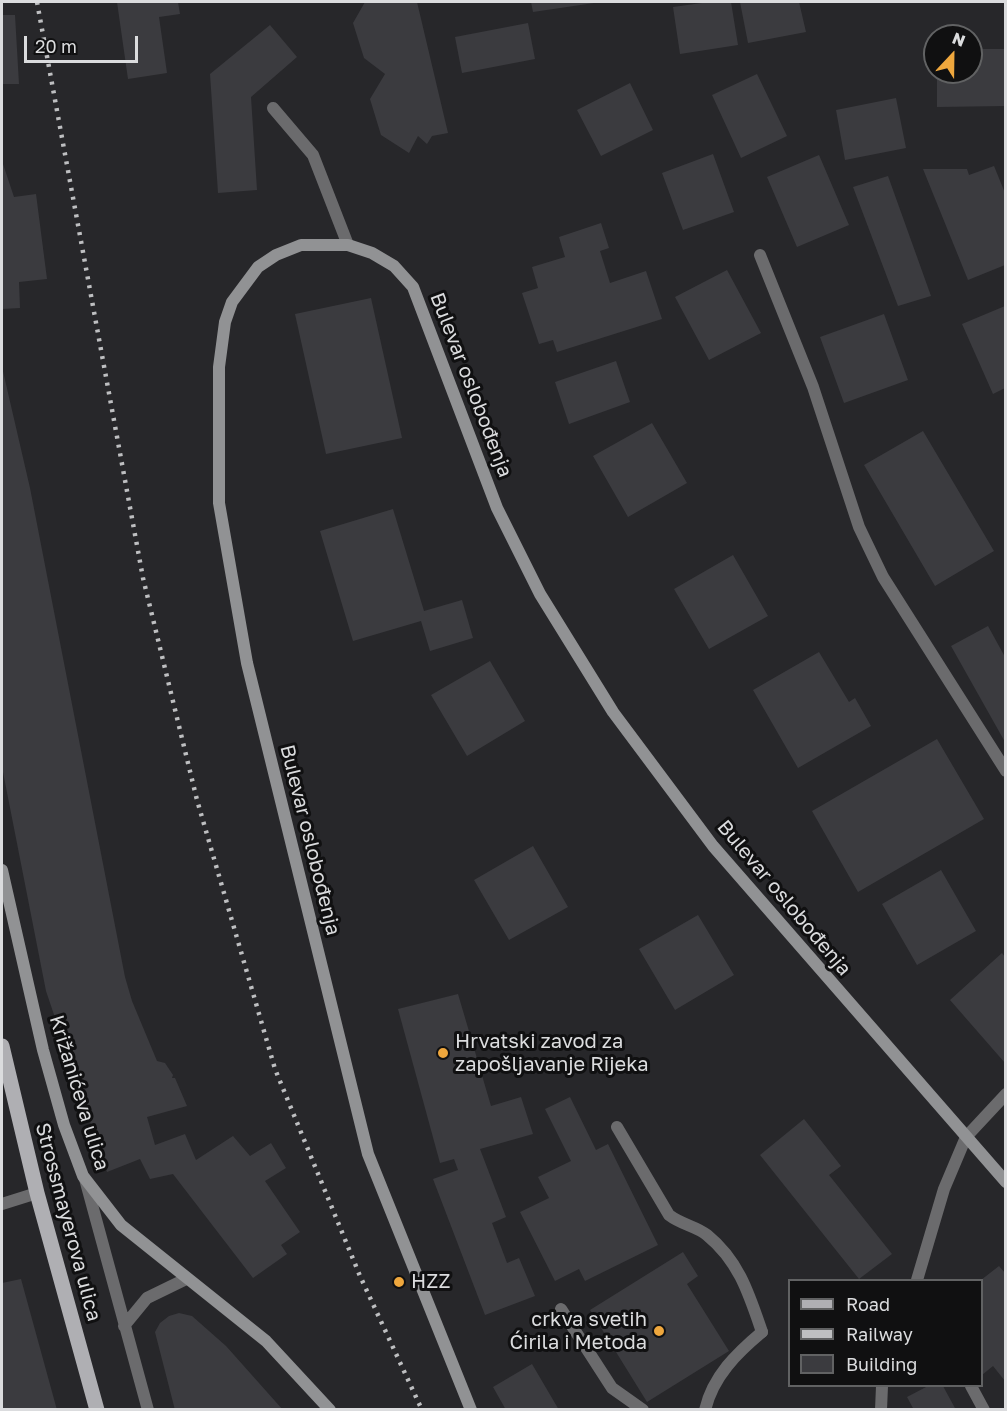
<!DOCTYPE html>
<meta charset="utf-8">
<style>
body{margin:0}
#map{position:relative;width:1007px;height:1411px;overflow:hidden;background:#27272a;font-family:"Golos Text",sans-serif}
canvas{display:block}
.frame{position:absolute;inset:0;border:3px solid #dbdcde;pointer-events:none}
.legend{position:absolute;left:788px;top:1279px;width:195px;height:108px;box-sizing:border-box;background:#101011;border:2px solid #616263;margin:0;padding:8px 10px;list-style:none;font-size:18px;color:#dbdcde}
.legend li{display:flex;align-items:center;gap:12px;height:30px}
.legend b{width:30px;border:2px solid #616263}
.north{position:absolute;left:923px;top:24px;width:60px;height:60px;box-sizing:border-box;background:#101011;border:2px solid #616263;border-radius:50%;rotate:22deg;font-size:16px;font-weight:700;line-height:24px;text-align:center;color:#dbdcde}
.north::after{content:'';display:block;margin:auto;width:21px;height:27px;background:#efa73d;clip-path:polygon(50% 0,100% 100%,50% 72%,0 100%)}
.scale{position:absolute;left:24px;top:36px;width:114px;height:27px;box-sizing:border-box;border:3px solid #dbdcde;border-top:0;padding-left:8px;font-size:18px;line-height:21px;white-space:nowrap;color:#dbdcde;-webkit-text-stroke:4px #101011;paint-order:stroke}
</style>
<div id="map">
<canvas width="1007" height="1411"></canvas>
<div class="frame"></div>
<ul class="legend">
<li><b style="height:8px;background:#afafb3"></b>Road</li>
<li><b style="height:8px;background:#bebfc1"></b>Railway</li>
<li><b style="height:16px;background:#3b3b3f"></b>Building</li>
</ul>
<div class="north">N</div>
<div class="scale">20 m</div>
</div>
<script>
const g = document.querySelector('canvas').getContext('2d');
g.lineJoin = 'round';
function paint(path, color) { g.fillStyle = color; g.fill(path, 'evenodd'); }
function trace(path, color, width, dash) { g.strokeStyle = color; g.lineWidth = width; g.lineCap = dash ? 'butt' : 'round'; g.setLineDash(dash || []); g.stroke(path); }
function label(font, color, halo, rows, align = 'center') {
  g.font = font + ' "Golos Text",sans-serif'; g.lineWidth = 6; g.setLineDash([]); g.textBaseline = 'middle'; g.strokeStyle = halo; g.fillStyle = color; for (const [text, x, y, turn = 0] of rows) {
    g.save(); g.translate(x, y); g.rotate((+turn || 0) * Math.PI / 180); g.textAlign = isNaN(turn) ? turn : align; if (halo) g.strokeText(text, 0, 0); g.fillText(text, 0, 0); g.restore();
  }
}
paint(new Path2D(`
 M 117,2 L 178,2 L 180,14 L 159,17 L 167,73 L 128,79 Z
 M 365,2 L 417,2 L 448,133 L 432,136 L 427,144 L 418,136 L 409,153 L 381,135 L 370,99 L 385,74 L 364,58 L 353,23 Z
 M 531,2 L 593,2 L 594,3 L 533,12 Z
 M 709,2 L 731,2 L 738,45 L 680,54 L 673,7 Z
 M 740,2 L 799,2 L 806,32 L 748,43 Z
 M 2,15 L 15,15 L 19,84 L 2,84 Z
 M 528,23 L 535,59 L 462,73 L 455,37 Z
 M 270,25 L 297,57 L 251,97 L 257,190 L 218,193 L 210,74 Z
 M 971,49 L 1005,49 L 1005,106 L 937,107 L 937,72 L 971,72 Z
 M 757,74 L 787,136 L 741,158 L 712,95 Z
 M 630,83 L 653,130 L 601,156 L 577,110 Z
 M 896,98 L 906,148 L 845,160 L 836,110 Z
 M 713,154 L 734,212 L 683,230 L 662,173 Z
 M 819,155 L 849,225 L 797,247 L 767,177 Z
 M 2,161 L 14,197 L 36,194 L 47,279 L 19,282 L 20,308 L 2,309 Z
 M 994,166 L 1005,193 L 1005,265 L 968,280 L 923,169 L 967,169 L 969,175 Z
 M 888,176 L 931,296 L 898,306 L 853,187 Z
 M 601,223 L 609,248 L 600,251 L 610,283 L 646,271 L 662,319 L 557,352 L 553,340 L 539,344 L 522,293 L 538,288 L 532,267 L 565,257 L 559,237 Z
 M 727,270 L 761,333 L 709,360 L 675,297 Z
 M 371,298 L 402,438 L 326,454 L 295,314 Z
 M 1005,306 L 1005,388 L 993,394 L 962,324 Z
 M 884,314 L 908,380 L 844,403 L 820,337 Z
 M 616,361 L 630,402 L 569,424 L 555,382 Z
 M 2,367 L 30,488 L 125,977 L 132,1001 L 157,1061 L 165,1063 L 173,1075 L 172,1078 L 175,1078 L 187,1106 L 147,1117 L 155,1145 L 185,1134 L 196,1160 L 233,1136 L 250,1156 L 271,1143 L 286,1168 L 265,1181 L 300,1232 L 281,1245 L 287,1254 L 253,1278 L 173,1174 L 150,1179 L 140,1159 L 107,1172 L 46,991 L 2,767 Z
 M 652,423 L 687,483 L 628,517 L 593,456 Z
 M 923,431 L 994,551 L 935,586 L 864,465 Z
 M 393,509 L 424,611 L 462,600 L 473,638 L 430,651 L 421,621 L 353,641 L 320,531 Z
 M 733,555 L 768,616 L 709,649 L 674,589 Z
 M 988,626 L 1005,657 L 1005,742 L 951,646 Z
 M 819,652 L 849,702 L 855,698 L 871,726 L 798,768 L 753,690 Z
 M 490,661 L 525,721 L 467,756 L 431,695 Z
 M 937,739 L 984,819 L 858,892 L 812,811 Z
 M 533,846 L 568,907 L 509,940 L 474,880 Z
 M 941,870 L 976,931 L 917,965 L 882,904 Z
 M 698,915 L 734,975 L 675,1010 L 639,949 Z
 M 1002,953 L 1005,957 L 1005,1063 L 950,1000 Z
 M 458,994 L 491,1106 L 521,1097 L 533,1134 L 480,1149 L 506,1217 L 492,1223 L 507,1263 L 519,1258 L 535,1296 L 485,1315 L 433,1179 L 458,1170 L 454,1159 L 440,1163 L 398,1009 Z
 M 570,1097 L 596,1150 L 608,1144 L 658,1245 L 585,1281 L 579,1269 L 555,1281 L 520,1212 L 549,1198 L 538,1177 L 571,1161 L 545,1109 Z
 M 804,1119 L 841,1166 L 829,1175 L 892,1254 L 859,1279 L 760,1155 Z
 M 683,1252 L 698,1276 L 687,1284 L 729,1351 L 647,1402 L 590,1310 Z
 M 999,1266 L 1005,1273 L 1005,1381 L 993,1366 L 982,1375 L 981,1280 Z
 M 21,1279 L 57,1410 L 2,1410 L 2,1283 Z
 M 179,1313 L 192,1316 L 226,1346 L 283,1410 L 175,1410 L 155,1332 L 160,1323 L 169,1316 Z
 M 532,1364 L 559,1410 L 506,1410 L 493,1387 Z
 M 928,1386 L 943,1386 L 956,1410 L 914,1410 L 907,1397 Z`), '#3b3b3f');
trace(new Path2D(`
 M 273,108 L 313,155 L 348,245
 M 617,1127 L 669,1215 C 682,1225 696,1226 707,1235 C 739,1261 749,1294 762,1332
 M 561,1309 L 612,1388 L 643,1410
 M 971,1386 L 984,1410`), '#6b6b6d', 12);
trace(new Path2D(`
 M 760,255 L 813,387 L 859,527 L 883,577 L 1006,771
 M 85,1179 L 148,1410
 M 2,1204 L 37,1193
 M 917,1280 L 944,1189 L 966,1137 L 1006,1094
 M 124,1326 L 147,1298 L 186,1279
 M 705,1410 C 713,1376 737,1353 762,1332
 M 881,1410 L 882,1386`), '#6b6b6d', 12);
trace(new Path2D(`
 M 2,870 L 43,1050 L 64,1125 L 83,1176 L 121,1225 L 266,1341 L 330,1410
 M 471,1410 L 368,1154 L 247,663 L 219,503 L 219,367 L 225,322 L 232,302 L 258,267 L 276,255 L 301,245 L 348,245 L 372,253 L 394,266 L 413,287 L 497,508 L 540,594 L 613,712 L 713,846 L 1006,1182`), '#919294', 12);
trace(new Path2D(`
 M 2,1046 L 37,1193 L 97,1410`), '#afafb3', 15);
trace(new Path2D(`
 M 37,2 L 143,578 L 197,800 L 275,1069 L 360,1276 L 422,1410`), '#bebfc1', 4.5, [3, 6]);
for (const [x, y, r, color] of [
 [443,1053,6,"#efa73d"],
 [399,1282,6,"#efa73d"],
 [659,1331,6,"#efa73d"]
]) { const dot = new Path2D(); dot.arc(x, y, r, 0, 2 * Math.PI); g.fillStyle = color; g.fill(dot); trace(dot, '#101011', 2); }
label('20px', '#dbdcde', '#101011', [
 ["Bulevar oslobođenja",471,385,69],
 ["Bulevar oslobođenja",310,840,76],
 ["Bulevar oslobođenja",784,898,50],
 ["Križanićeva ulica",79,1093,73],
 ["Strossmayerova ulica",68,1222,75]
]);
label('20px', '#dbdcde', '#101011', [
 ["Hrvatski zavod za",455,1042],
 ["zapošljavanje Rijeka",455,1065],
 ["HZZ",411,1282],
 ["crkva svetih",647,1320,"right"],
 ["Ćirila i Metoda",647,1343,"right"]
], 'left');
</script>
